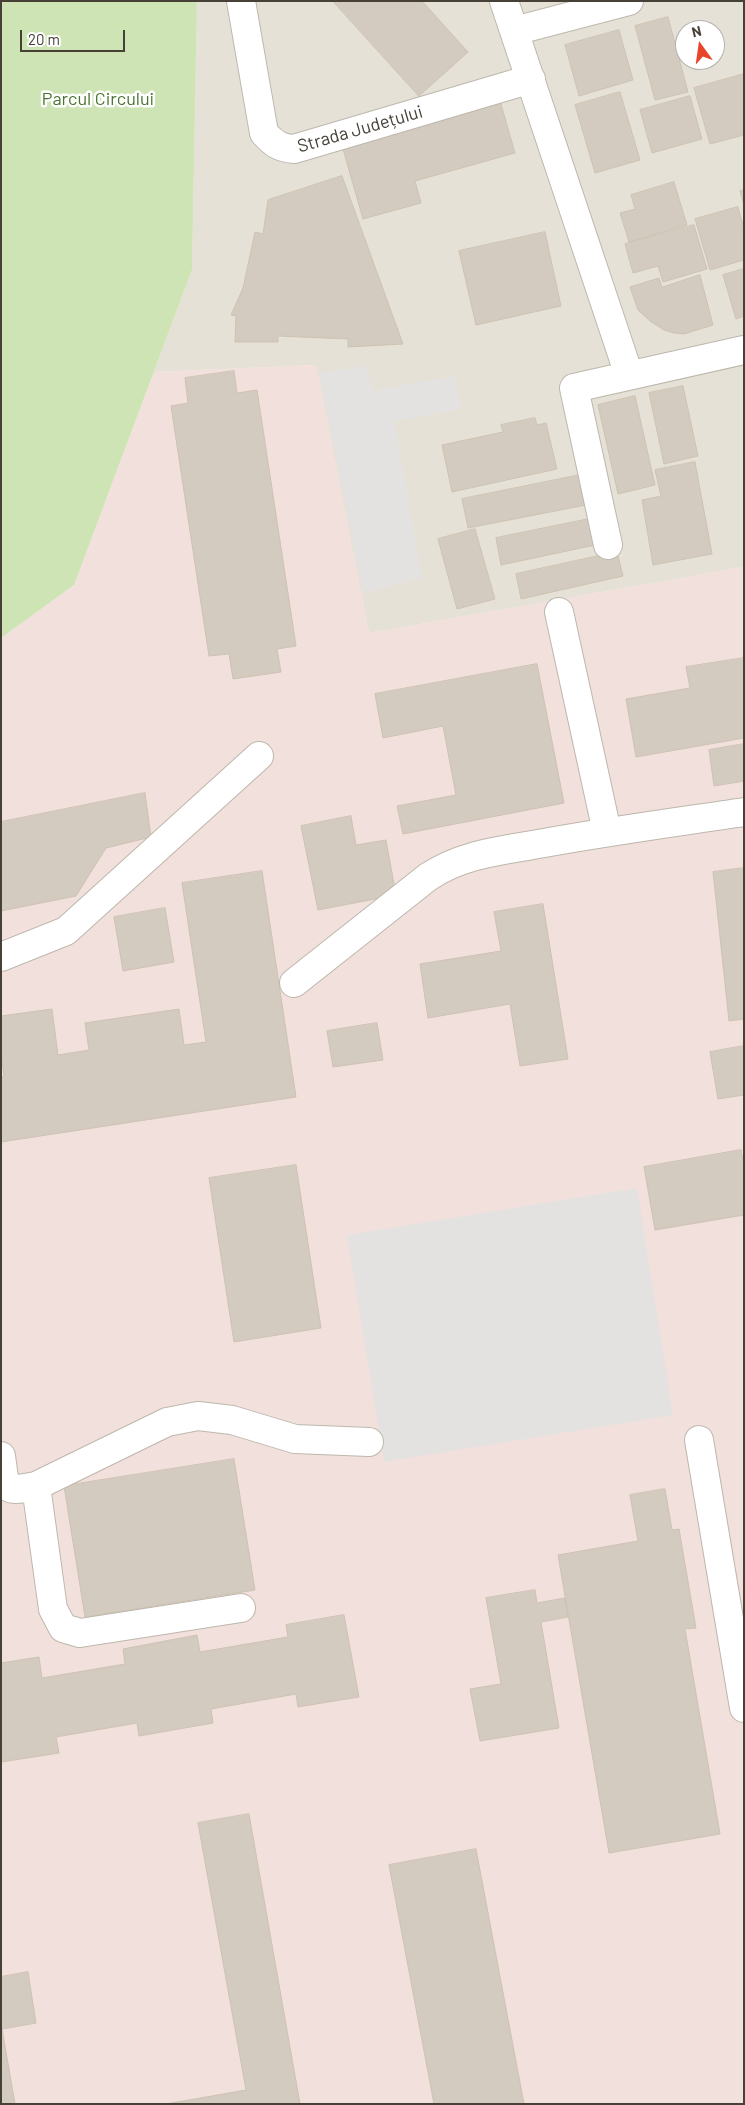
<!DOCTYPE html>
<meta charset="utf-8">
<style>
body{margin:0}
#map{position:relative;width:745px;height:2105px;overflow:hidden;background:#f3f0e8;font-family:Barlow,sans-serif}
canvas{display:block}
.frame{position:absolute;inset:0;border:2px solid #464037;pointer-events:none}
.north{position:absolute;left:675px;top:20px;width:50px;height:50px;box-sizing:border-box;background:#fff;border:1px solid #b5b3af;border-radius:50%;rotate:346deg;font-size:14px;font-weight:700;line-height:20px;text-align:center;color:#464037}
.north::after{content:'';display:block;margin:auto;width:18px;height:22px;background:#e8452a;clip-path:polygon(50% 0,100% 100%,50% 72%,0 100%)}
.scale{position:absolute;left:20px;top:30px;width:105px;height:22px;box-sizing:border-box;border:2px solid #464037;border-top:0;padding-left:6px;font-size:15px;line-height:18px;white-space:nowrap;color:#464037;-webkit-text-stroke:4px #fff;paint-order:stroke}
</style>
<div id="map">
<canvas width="745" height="2105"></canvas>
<div class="frame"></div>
<div class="north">N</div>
<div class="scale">20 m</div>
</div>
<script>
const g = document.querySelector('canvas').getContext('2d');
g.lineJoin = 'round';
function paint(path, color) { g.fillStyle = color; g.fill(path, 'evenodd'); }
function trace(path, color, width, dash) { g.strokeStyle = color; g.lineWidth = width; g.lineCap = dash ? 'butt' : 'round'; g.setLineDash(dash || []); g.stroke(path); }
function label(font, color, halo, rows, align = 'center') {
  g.font = font + ' Barlow,sans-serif'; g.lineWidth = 5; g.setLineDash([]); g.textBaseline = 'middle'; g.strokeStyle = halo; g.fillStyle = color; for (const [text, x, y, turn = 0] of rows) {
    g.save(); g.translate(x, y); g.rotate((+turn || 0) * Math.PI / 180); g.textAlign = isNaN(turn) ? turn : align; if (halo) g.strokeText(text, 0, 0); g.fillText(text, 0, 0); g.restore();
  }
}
paint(new Path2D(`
 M 197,1 L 744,1 L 744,567 L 369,633 L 316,365 L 154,372 L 192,270 ZM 685,30 L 715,30 L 715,60 L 685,60 Z`), '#e6e1d7');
paint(new Path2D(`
 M 316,365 L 369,633 L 744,567 L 744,2104 L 1,2104 L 1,638 L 74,585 L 154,372 Z`), '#f2e0dd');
paint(new Path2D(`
 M 1,1 L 197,1 L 192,270 L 74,585 L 1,638 Z`), '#cfe4b5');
paint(new Path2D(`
 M 367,366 L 372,391 L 454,376 L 461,409 L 394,421 L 422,578 L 363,593 L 319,373 Z
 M 637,1188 L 673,1415 L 384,1462 L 347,1235 Z`), '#e4e2e0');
const building = new Path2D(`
 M 333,1 L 422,1 L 468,52 L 419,96 Z
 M 668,17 L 688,92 L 655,100 L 635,26 Z
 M 619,30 L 633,80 L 579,96 L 565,45 Z
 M 744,74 L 744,135 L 710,144 L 694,88 Z
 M 620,92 L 640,160 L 595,173 L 575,105 Z
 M 690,96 L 702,139 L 652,153 L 640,110 Z
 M 501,104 L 515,153 L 415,181 L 421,203 L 363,219 L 343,149 Z
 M 342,176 L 403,344 L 348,347 L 348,339 L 278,336 L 278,342 L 235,342 L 236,316 L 231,315 L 243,288 L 255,232 L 263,234 L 268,200 Z
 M 674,182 L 687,225 L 629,242 L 620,213 L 635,209 L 631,195 Z
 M 744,190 L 744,205 L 740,191 Z
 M 738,207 L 744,229 L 744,260 L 710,270 L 695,219 Z
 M 694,225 L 707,269 L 663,282 L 658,266 L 633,273 L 625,244 Z
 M 545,232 L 561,306 L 476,325 L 459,251 Z
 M 744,269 L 744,316 L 736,319 L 723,275 Z
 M 700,275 L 713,325 L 684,334 L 674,333 L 664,330 L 650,321 L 638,310 L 630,287 L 659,278 L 662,287 Z
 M 234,371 L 237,393 L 257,390 L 296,646 L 277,649 L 281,672 L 233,679 L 229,654 L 209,656 L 171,406 L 188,403 L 185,378 Z
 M 683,386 L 698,456 L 664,464 L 649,393 Z
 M 635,396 L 655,485 L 618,494 L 598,405 Z
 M 535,418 L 537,425 L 546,423 L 557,469 L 452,492 L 442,445 L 503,432 L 501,425 Z
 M 695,462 L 712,554 L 653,565 L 642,500 L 661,496 L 655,470 Z
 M 580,475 L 586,505 L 468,528 L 462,499 Z
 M 594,518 L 600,544 L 501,565 L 496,538 Z
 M 475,529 L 495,599 L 457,609 L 438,539 Z
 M 617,552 L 623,576 L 521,599 L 516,574 Z
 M 744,658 L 744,738 L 636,757 L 626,699 L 690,688 L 686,667 Z
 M 537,664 L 564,803 L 403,834 L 397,806 L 456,795 L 443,726 L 383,738 L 375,694 Z
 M 744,744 L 744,781 L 714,786 L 709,750 Z
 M 145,793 L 151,837 L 106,848 L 76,896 L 1,911 L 1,822 Z
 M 351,816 L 356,845 L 386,840 L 396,895 L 318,910 L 301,826 Z
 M 744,868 L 744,1019 L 729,1021 L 713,872 Z
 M 262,871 L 296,1097 L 1,1142 L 1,1077 L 4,1076 L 1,1055 L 1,1016 L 52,1009 L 58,1055 L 89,1050 L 85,1023 L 179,1009 L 184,1045 L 206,1042 L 182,883 Z
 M 543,904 L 568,1059 L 520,1066 L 510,1004 L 428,1018 L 420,964 L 501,951 L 494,912 Z
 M 165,908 L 174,962 L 123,971 L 114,917 Z
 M 377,1023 L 383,1060 L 333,1067 L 327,1031 Z
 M 744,1046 L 744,1095 L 718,1099 L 710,1052 Z
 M 741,1150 L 744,1165 L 744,1215 L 655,1230 L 644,1167 Z
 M 296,1165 L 321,1328 L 234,1342 L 209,1178 Z
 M 234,1459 L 255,1590 L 85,1617 L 64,1486 Z
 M 665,1489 L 672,1530 L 679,1529 L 696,1628 L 685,1629 L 720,1834 L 609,1853 L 558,1555 L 638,1541 L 630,1495 Z
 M 535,1590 L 537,1603 L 565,1598 L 568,1617 L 541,1622 L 559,1728 L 480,1741 L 470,1689 L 501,1684 L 486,1598 Z
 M 344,1615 L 359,1697 L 298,1707 L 296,1694 L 211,1709 L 213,1723 L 139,1736 L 137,1723 L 56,1737 L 59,1753 L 1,1762 L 1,1663 L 39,1657 L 42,1678 L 125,1664 L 123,1649 L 197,1635 L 200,1652 L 288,1637 L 286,1625 Z
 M 249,1814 L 300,2104 L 166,2104 L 246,2090 L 198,1823 Z
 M 476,1849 L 524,2104 L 434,2104 L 389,1865 Z
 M 28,1972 L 36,2023 L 2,2029 L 15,2104 L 1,2104 L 1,1977 Z`);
paint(building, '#d3cbbf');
trace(building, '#cec3b2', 1);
const minor = new Path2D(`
 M 241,1 L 264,133 C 274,144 280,148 294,149 L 531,79
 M 504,1 L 629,375
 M 514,31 L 629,1
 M 608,545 L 574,388 L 744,350
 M 559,612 L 607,832
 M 1,957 L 66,931 L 259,756
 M 294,983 L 428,877 C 464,853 502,851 544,843 C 610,831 677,822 744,812
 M 699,1440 L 744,1708
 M 1,1456 C 6,1489 1,1493 36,1486 L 167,1422 L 198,1416 L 232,1420 L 295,1439 L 369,1442
 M 36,1486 L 53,1609 L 63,1628 L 80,1633 L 241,1608`);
trace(minor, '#bdb7ac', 30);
trace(minor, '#fff', 28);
label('18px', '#49732f', '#fff', [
 ["Parcul Circului",98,99]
]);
label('18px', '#464037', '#fff', [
 ["Strada Județului",360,129,-16]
]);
</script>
